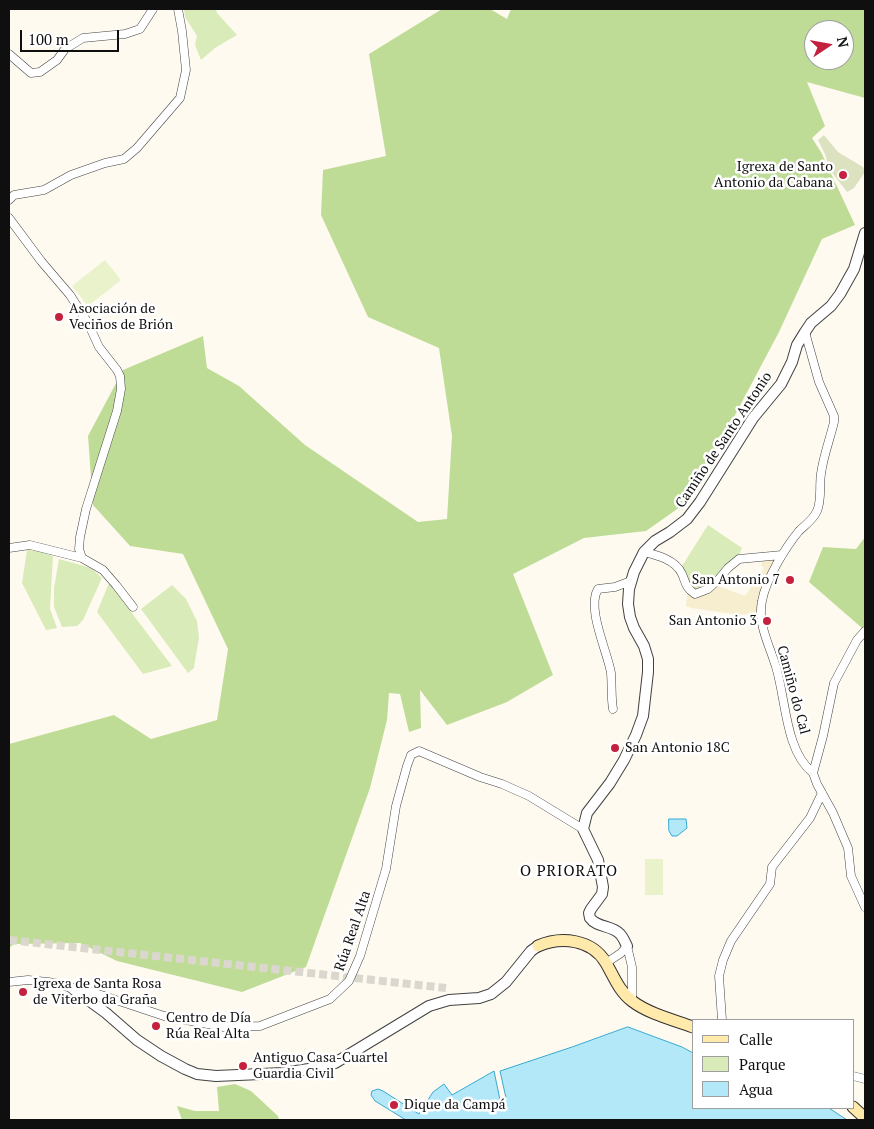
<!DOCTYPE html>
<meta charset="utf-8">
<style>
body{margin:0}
#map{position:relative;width:874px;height:1129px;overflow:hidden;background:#fffaf0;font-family:"PT Serif",serif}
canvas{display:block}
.frame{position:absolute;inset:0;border:10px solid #0f0f0f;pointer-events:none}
.legend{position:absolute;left:692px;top:1019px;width:162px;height:90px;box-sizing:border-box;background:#fff;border:1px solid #9f9f9f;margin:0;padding:6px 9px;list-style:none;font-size:15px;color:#0f0f0f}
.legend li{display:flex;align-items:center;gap:10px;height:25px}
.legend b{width:25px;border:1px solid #9f9f9f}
.north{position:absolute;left:804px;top:20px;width:50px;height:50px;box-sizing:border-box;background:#fff;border:1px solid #9f9f9f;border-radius:50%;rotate:78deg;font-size:14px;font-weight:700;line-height:20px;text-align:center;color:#0f0f0f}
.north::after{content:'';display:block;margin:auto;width:18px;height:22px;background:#c4213f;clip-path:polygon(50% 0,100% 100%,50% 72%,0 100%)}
.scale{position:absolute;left:20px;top:30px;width:99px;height:22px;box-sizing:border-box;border:2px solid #0f0f0f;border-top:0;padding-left:6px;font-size:15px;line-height:18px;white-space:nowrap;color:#0f0f0f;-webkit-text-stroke:4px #fff;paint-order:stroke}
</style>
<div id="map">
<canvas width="874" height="1129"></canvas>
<div class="frame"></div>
<ul class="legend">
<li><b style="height:6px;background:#ffeaab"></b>Calle</li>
<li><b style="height:14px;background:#d9ebb8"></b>Parque</li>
<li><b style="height:14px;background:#b3e8f8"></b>Agua</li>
</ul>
<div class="north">N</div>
<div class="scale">100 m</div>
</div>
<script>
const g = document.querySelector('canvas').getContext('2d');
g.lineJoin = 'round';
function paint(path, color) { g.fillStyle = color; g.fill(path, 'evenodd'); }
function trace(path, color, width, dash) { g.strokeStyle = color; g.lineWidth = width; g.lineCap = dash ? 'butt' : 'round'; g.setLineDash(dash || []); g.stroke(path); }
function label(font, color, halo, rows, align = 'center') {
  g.font = font + ' "PT Serif",serif'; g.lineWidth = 5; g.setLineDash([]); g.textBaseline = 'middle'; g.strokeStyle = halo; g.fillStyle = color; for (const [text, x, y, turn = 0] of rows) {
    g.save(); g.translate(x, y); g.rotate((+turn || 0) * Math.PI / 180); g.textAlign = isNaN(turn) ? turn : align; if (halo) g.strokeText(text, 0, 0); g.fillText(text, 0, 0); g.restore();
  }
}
paint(new Path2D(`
 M 769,558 L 777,559 L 757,600 L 757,613 L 740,615 L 691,608 L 686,606 L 687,595 L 695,596 L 710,591 L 718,586 L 745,596 L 764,568 L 761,565 L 763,561 Z`), '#f6eecf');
paint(new Path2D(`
 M 184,9 L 216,9 L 217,13 L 237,35 L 215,48 L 201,60 L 195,45 L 197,36 L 185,17 Z
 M 708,525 L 742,548 L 737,560 L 708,587 L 697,590 L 691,589 L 684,570 L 682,566 Z
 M 27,550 L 39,551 L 53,556 L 50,609 L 57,628 L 46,630 L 22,583 Z
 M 59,559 L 91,568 L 102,578 L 83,620 L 77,626 L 62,627 L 54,607 L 54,588 Z
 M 109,583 L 172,666 L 143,674 L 97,612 Z
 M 172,585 L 186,599 L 197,621 L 199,638 L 196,655 L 194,668 L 188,673 L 141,609 Z`), '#d9ebb8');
paint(new Path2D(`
 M 442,9 L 490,9 L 507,19 L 511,9 L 865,9 L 865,98 L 807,82 L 825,126 L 812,138 L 821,152 L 855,225 L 822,239 L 779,332 L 690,500 L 646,531 L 584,538 L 513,574 L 553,675 L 507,702 L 447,725 L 420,690 L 421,728 L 409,732 L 400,694 L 389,693 L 387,720 L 370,788 L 306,967 L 242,992 L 117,961 L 80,943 L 14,944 L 9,948 L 9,744 L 114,715 L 151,739 L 217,720 L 228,649 L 183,554 L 130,546 L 93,505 L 88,436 L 123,370 L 203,336 L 207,368 L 239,386 L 305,445 L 418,522 L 447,519 L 452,436 L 439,348 L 368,317 L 321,215 L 323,170 L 386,156 L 369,54 ZM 814,30 L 844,30 L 844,60 L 814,60 Z
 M 865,537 L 865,626 L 862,628 L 809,582 L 823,547 L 856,549 Z
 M 235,1084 L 251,1091 L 278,1116 L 279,1120 L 182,1120 L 177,1106 L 195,1111 L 219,1111 L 217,1087 Z`), '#bfdc97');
paint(new Path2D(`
 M 824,135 L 838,152 L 863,167 L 865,172 L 854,188 L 847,192 L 830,170 L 825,154 L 818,140 Z`), '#dce2c0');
paint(new Path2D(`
 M 105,260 L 121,280 L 88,306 L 72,286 Z
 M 645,859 L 663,859 L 663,895 L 645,895 Z`), '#e9f2ca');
const water = new Path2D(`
 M 669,819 L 686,819 L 687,828 L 677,836 L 672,836 L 669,831 Z
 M 628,1027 L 682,1047 L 693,1053 L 693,1108 L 829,1108 L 847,1120 L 406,1120 L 375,1101 L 371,1095 L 372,1091 L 378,1089 L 383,1091 L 419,1114 L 433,1092 L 444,1084 L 452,1095 L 494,1071 L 500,1100 L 506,1098 L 500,1071 L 572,1047 Z`);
paint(water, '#b3e8f8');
trace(water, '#37a9d2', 1);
trace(new Path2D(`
 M 9,940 L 446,988`), '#dbd7ce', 8, [8, 4]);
const minor = new Path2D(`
 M 9,54 L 31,73 L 40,72 L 57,60 L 65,49 L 83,38 L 125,34 L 140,29 L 153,9
 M 9,200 L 14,195 L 44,190 L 71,175 L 105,163 L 124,159 L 137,148 L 180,98 L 186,70 L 182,31 L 178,9
 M 9,218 L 41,261 L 70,295 L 88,323 L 99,347 L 117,370 L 120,376 L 121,389 L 117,411 L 86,509 L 80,537 L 79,549 L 82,558 L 103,570 L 116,585 L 133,607
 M 805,332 L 819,382 L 834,416 L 834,422 C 830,439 823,457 821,474 C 819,486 822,500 817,511 C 813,520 805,525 799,531 C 785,548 766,579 762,601 C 757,624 770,646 776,667 C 786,699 785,751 813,773
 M 9,548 L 30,545 L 82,558
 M 644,552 C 657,555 676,560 682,574 C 686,583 685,587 695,594 L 708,589 L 719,579 L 728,568 L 739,559 L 782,555
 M 865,631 L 857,640 L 834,683 L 823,736 L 813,773 L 817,784 L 833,813 L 848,848 L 851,876 L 865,907
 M 613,709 C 611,697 612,685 611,673 C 608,653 586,608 598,589 L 615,587 L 631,581
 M 627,946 L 632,967 L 632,1001
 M 606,963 L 621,953 L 627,946
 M 9,982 L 28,980 L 48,982 L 60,984 L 73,989 L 80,988 L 164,1016 L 224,1027 L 260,1026 L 330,999 L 349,981 L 360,956 L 386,869 L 396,806 L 407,766 L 411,755 L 419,751 L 480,777 L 502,784 L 529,796 L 583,829
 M 722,1020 L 719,976 L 723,960 L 731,941 L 770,884 L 772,867 L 810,818 L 822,793
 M 853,1076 L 865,1079`);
const tertiary = new Path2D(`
 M 627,946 C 625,942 623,937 620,934 C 612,925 597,928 590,918 L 589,913 L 591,909 L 602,894 L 603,887 L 598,860 L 583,829 L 587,813 L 610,783 L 624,760 L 636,735 L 643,716 L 648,672 L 648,659 L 644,646 L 634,628 L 630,617 L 628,604 L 629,589 L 634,572 L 644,552 L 655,541 L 670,532 L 687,519 L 700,502 L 753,418 L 781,384 L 792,362 L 797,345 L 805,332 L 811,323 L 831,306 L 840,294 L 854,269 L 865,233
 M 73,989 L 106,1013 L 137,1040 L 161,1056 L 185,1069 L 197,1074 L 216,1076 L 283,1073 L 322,1067 L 335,1063 L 429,1006 L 449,1000 L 479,998 L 491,994 L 506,982 L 531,951 L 538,946`);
const secondary = new Path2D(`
 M 538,946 C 561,936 592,939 606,963 C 614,977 619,991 632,1001 C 649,1014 674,1020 693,1027
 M 853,1107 L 865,1118`);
trace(minor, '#424242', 9);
trace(tertiary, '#424242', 12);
trace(secondary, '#313131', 13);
trace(minor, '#fff', 8);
trace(tertiary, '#fff', 10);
trace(secondary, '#ffeaab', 11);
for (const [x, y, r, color] of [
 [843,175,5,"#c4213f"],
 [59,317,5,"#c4213f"],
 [790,580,5,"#c4213f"],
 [767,621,5,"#c4213f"],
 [615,748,5,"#c4213f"],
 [23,992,5,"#c4213f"],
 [156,1026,5,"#c4213f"],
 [243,1066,5,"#c4213f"],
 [394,1105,5,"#c4213f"]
]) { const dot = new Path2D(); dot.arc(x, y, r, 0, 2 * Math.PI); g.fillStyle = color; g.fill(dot); trace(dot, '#fff', 2); }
label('14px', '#0f0f0f', '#fff', [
 ["Igrexa de Santo",833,167,"right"],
 ["Antonio da Cabana",833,183,"right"],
 ["Asociación de",69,309],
 ["Veciños de Brión",69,325],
 ["San Antonio 7",780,580,"right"],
 ["San Antonio 3",757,621,"right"],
 ["San Antonio 18C",625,748],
 ["Igrexa de Santa Rosa",33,984],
 ["de Viterbo da Graña",33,1000],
 ["Centro de Día",166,1018],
 ["Rúa Real Alta",166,1034],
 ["Antiguo Casa-Cuartel",253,1058],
 ["Guardia Civil",253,1074],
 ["Dique da Campá",404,1105]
], 'left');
label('14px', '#0f0f0f', '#fff', [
 ["Camiño de Santo Antonio",724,440,-56],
 ["Camiño do Cal",793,690,75],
 ["Rúa Real Alta",353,931,-71]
]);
g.letterSpacing = '1px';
label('15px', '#0f0f0f', '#fff', [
 ["O PRIORATO",569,872]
]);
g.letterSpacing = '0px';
</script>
